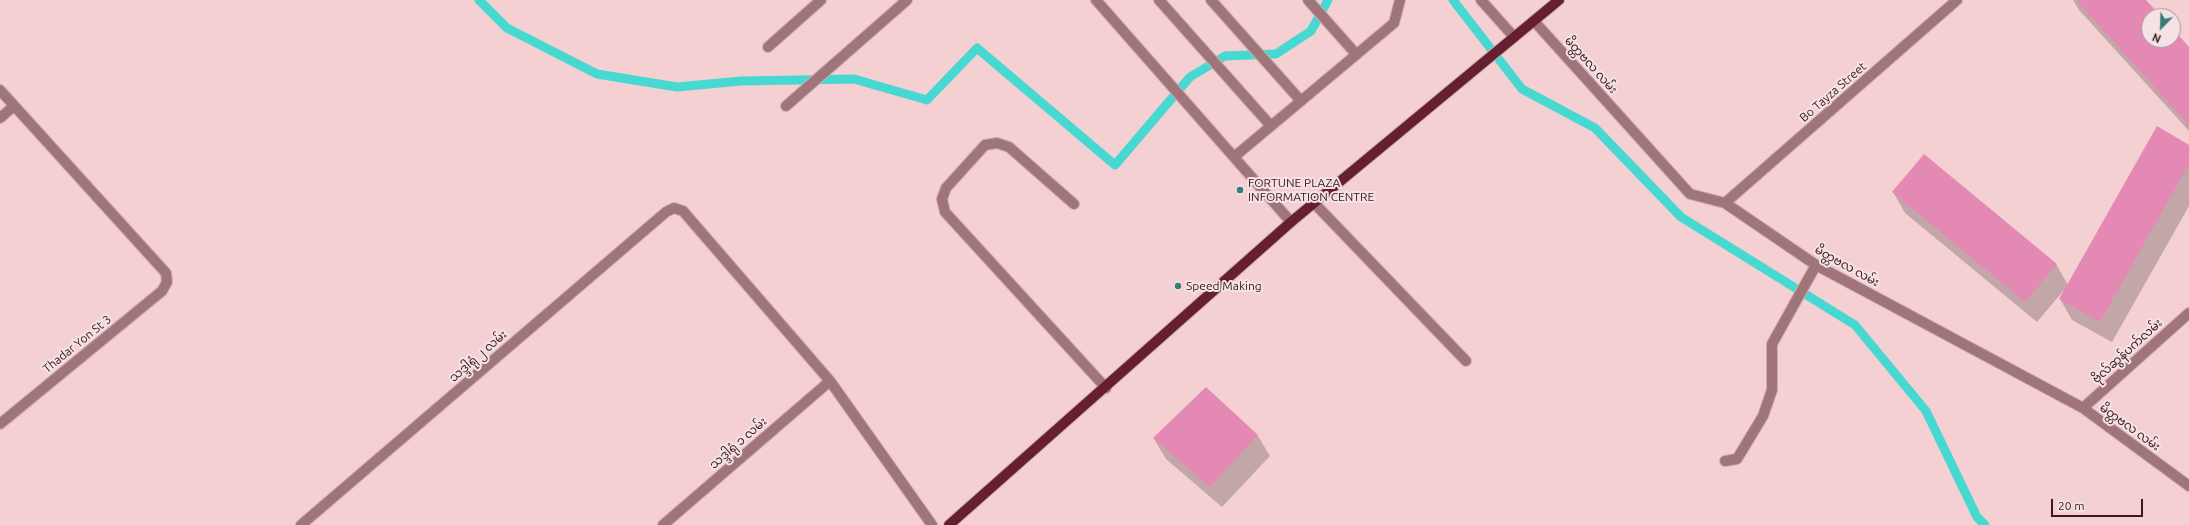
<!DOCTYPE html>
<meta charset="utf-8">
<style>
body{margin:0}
#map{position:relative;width:2189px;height:525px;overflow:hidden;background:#f4d0d3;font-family:Ubuntu,sans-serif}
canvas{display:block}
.north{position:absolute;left:2141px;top:8px;width:40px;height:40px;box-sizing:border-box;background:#f5e2e4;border:1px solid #aa9295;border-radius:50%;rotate:203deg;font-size:11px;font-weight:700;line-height:16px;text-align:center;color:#39191e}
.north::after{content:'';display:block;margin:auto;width:14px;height:18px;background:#347d79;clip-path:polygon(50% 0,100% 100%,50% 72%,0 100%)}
.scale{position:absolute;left:2051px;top:499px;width:92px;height:18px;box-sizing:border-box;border:2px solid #39191e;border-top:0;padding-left:5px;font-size:12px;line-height:14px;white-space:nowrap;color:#39191e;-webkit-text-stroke:3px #f5e2e4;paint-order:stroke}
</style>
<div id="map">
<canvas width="2189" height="525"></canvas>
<div class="north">N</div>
<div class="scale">20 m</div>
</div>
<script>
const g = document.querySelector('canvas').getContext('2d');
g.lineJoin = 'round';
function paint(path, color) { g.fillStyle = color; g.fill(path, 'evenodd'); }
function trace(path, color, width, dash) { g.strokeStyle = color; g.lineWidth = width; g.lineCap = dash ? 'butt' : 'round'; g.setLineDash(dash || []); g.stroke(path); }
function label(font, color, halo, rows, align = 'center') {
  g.font = font + ' Ubuntu,"Noto Sans Myanmar",sans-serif'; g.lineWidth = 4; g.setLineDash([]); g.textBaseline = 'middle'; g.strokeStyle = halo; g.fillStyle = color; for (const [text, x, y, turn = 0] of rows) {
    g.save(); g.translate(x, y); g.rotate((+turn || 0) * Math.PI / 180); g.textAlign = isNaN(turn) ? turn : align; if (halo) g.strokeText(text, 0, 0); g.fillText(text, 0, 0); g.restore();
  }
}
paint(new Path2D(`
 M 2073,0 L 2145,0 L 2160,16 L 2149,16 L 2149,40 L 2173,40 L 2173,31 L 2189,49 L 2189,131 L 2079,10 Z
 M 2189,146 L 2189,206 L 2112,342 L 2072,320 L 2060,299 L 2064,290 L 2037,322 L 1905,213 L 1893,192 L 2056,264 L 2068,285 Z
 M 1206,389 L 1258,436 L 1270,456 L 1222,507 L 1166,459 L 1154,439 Z`), '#0003');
trace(new Path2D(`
 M 479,0 L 507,28 L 597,74 L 677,87 L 741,81 L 854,79 L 927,100 L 977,48 L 1115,165 L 1190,77 L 1225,56 L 1276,54 L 1311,31 L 1328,0
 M 1453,0 L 1522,89 L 1595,128 L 1681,217 L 1855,325 L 1926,411 L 1977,517 L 1985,525`), '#48d8d2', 9);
paint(new Path2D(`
 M 2076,0 L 2146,0 L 2161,16 L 2149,16 L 2149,40 L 2173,40 L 2173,29 L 2189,47 L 2189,125 Z
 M 2157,126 L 2189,145 L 2189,164 L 2100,322 L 2059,299 Z
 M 1924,154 L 2057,264 L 2025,302 L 1892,192 Z
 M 1206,387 L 1258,435 L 1210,487 L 1153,438 Z`), '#e389b3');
const minor = new Path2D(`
 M 1096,0 L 1291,222
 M 1159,0 L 1271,126 L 1394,23 L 1400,0
 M 1211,0 L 1301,101
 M 1308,0 L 1356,54
 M 1481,0 L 1514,37
 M 1534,21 L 1690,194 L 1725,203 L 1816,265 L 2083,408 L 2189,486
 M 768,47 L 821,0
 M 0,90 L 166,273 L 167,282 L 162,291 L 0,424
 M 786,106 L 907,0
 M 0,118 L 14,106
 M 1234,157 L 1271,126
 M 1314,203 L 1466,361
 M 1725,203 L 1957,0
 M 1074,204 L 1009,147 L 997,143 L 985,145 L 946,188 L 942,199 L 945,212 L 1106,388
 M 2083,408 L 2189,313
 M 1725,461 L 1737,459 L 1763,416 L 1772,390 L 1772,344 L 1816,265
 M 301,525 L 666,212 L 674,208 L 683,211 L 830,381 L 932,525
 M 663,525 L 830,381`);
const major = new Path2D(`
 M 949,525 L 1291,222 L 1559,0`);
trace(minor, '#cfabaf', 12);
trace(major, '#cfabaf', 12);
trace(minor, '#a0757a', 10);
trace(major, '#661f2e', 10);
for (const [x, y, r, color] of [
 [1240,190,4,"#347d79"],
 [1178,286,4,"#347d79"]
]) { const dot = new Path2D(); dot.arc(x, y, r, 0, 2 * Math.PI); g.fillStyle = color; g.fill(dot); trace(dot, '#f5e2e4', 1.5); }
label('12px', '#39191e', '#f5e2e4', [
 ["မိတ္တဗလ လမ်း",1591,65,48],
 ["Bo Tayza Street",1833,92,-41],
 ["မိတ္တဗလ လမ်း",1847,266,29],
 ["Thadar Yon St 3",77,344,-39],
 ["ဗိုလ်ဆွန်ပက်လမ်း",2127,351,-42],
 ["သဒ္ဒါရုံ ၂ လမ်း",478,356,-41],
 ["မိတ္တဗလ လမ်း",2130,427,36],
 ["သဒ္ဒါရုံ ၁ လမ်း",738,443,-41]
]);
label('12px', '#39191e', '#f5e2e4', [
 ["FORTUNE PLAZA",1248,183],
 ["INFORMATION CENTRE",1248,197],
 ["Speed Making",1186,286]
], 'left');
</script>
